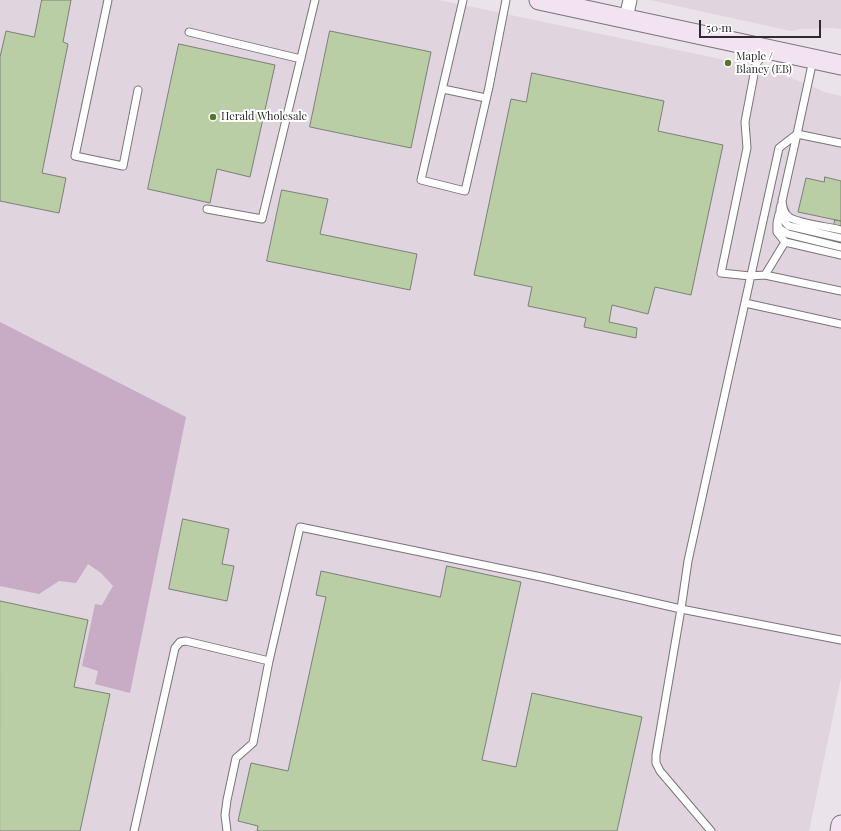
<!DOCTYPE html>
<style>
body{margin:0}
#map{position:relative;width:841px;height:831px;overflow:hidden;background:#eae3e9;font-family:"Playfair Display",serif}
canvas{display:block}
.scale{position:absolute;left:699px;top:20px;width:122px;height:18px;box-sizing:border-box;border:2px solid #2e2b2e;border-top:0;padding-left:5px;font-size:12px;line-height:14px;white-space:nowrap;color:#2e2b2e;-webkit-text-stroke:3px #fff;paint-order:stroke}
</style>
<div id="map">
<canvas width="841" height="831"></canvas>
<div class="scale">50 m</div>
</div>
<script>
const g = document.querySelector('canvas').getContext('2d');
g.lineJoin = 'round';
function paint(path, color) { g.fillStyle = color; g.fill(path, 'evenodd'); }
function trace(path, color, width, dash) { g.strokeStyle = color; g.lineWidth = width; g.lineCap = dash ? 'butt' : 'round'; g.setLineDash(dash || []); g.stroke(path); }
function label(font, color, halo, rows, align = 'center') {
  g.font = font + ' "Playfair Display",serif'; g.lineWidth = 4; g.setLineDash([]); g.textBaseline = 'middle'; g.strokeStyle = halo; g.fillStyle = color; for (const [text, x, y, turn = 0] of rows) {
    g.save(); g.translate(x, y); g.rotate((+turn || 0) * Math.PI / 180); g.textAlign = isNaN(turn) ? turn : align; if (halo) g.strokeText(text, 0, 0); g.fillText(text, 0, 0); g.restore();
  }
}
paint(new Path2D(`
 M 0,0 L 439,0 L 763,68 L 782,74 L 825,92 L 841,96 L 841,678 L 809,831 L 0,831 Z
 M 650,0 L 841,0 L 841,29 L 832,28 L 801,29 L 791,31 Z`), '#e0d4de');
paint(new Path2D(`
 M 0,322 L 186,417 L 130,693 L 95,684 L 98,671 L 82,666 L 95,604 L 102,605 L 113,586 L 101,573 L 88,564 L 76,583 L 59,581 L 39,594 L 0,586 Z`), '#c8abc5');
const building = new Path2D(`
 M 42,0 L 71,0 L 63,42 L 68,44 L 42,173 L 66,178 L 59,213 L 0,201 L 0,57 L 6,31 L 34,37 Z
 M 330,31 L 431,52 L 411,148 L 310,127 Z
 M 179,44 L 275,65 L 250,177 L 217,169 L 210,203 L 148,189 Z
 M 532,73 L 664,101 L 658,131 L 723,145 L 691,295 L 655,287 L 648,314 L 612,305 L 609,322 L 637,328 L 636,338 L 584,327 L 586,318 L 528,306 L 532,287 L 474,275 L 511,99 L 526,102 Z
 M 825,177 L 841,181 L 841,221 L 798,212 L 806,178 L 824,182 Z
 M 282,190 L 328,199 L 320,234 L 417,254 L 410,290 L 267,261 Z
 M 835,220 L 841,221 L 841,257 L 828,255 Z
 M 183,519 L 229,529 L 222,564 L 234,566 L 227,601 L 169,589 Z
 M 447,566 L 521,582 L 482,760 L 516,767 L 532,693 L 642,717 L 617,831 L 257,831 L 258,826 L 238,821 L 251,763 L 288,771 L 326,597 L 316,595 L 321,571 L 440,597 Z
 M 0,601 L 88,620 L 74,687 L 110,694 L 80,831 L 0,831 Z`);
paint(building, '#b9cea5');
trace(building, '#7c8079', 1);
const service = new Path2D(`
 M 108,0 L 75,156 L 123,166 L 138,90
 M 463,0 L 421,180 L 465,191 L 489,87 L 506,0
 M 189,32 L 301,59
 M 766,51 L 756,64 L 745,122 L 747,148 L 721,273 L 750,276 L 765,275 L 841,291
 M 443,89 L 486,98
 M 841,143 L 797,134 L 782,201 C 783,207 783,213 789,217 C 797,223 829,227 841,230
 M 781,205 C 778,215 781,219 789,226 L 841,238
 M 207,209 L 262,219 L 315,0
 M 779,214 L 777,223 L 780,229 L 788,234 L 841,247
 M 777,223 L 777,232 L 785,242 L 841,255
 M 765,275 L 785,242
 M 745,303 L 841,324
 M 134,831 L 175,648 L 180,642 L 186,641 L 269,661
 M 227,831 L 225,815 L 227,800 L 236,758 L 253,743 L 269,661 L 300,527 L 546,578 L 681,609 L 688,561 L 779,148 L 797,134 L 813,60
 M 711,831 L 660,771 L 656,763 L 656,755 L 681,609 L 841,640`);
const minor = new Path2D(`
 M 626,18 L 630,0`);
const secondary = new Path2D(`
 M 539,0 L 841,65
 M 840,831 L 841,825`);
trace(service, '#7a7479', 9);
trace(minor, '#7a7479', 15);
trace(secondary, '#7a7479', 21);
trace(service, '#fff', 7);
trace(minor, '#fff', 13);
trace(secondary, '#f3e3f2', 19);
for (const [x, y, r, color] of [
 [728,63,4,"#56762d"],
 [213,117,4,"#56762d"]
]) { const dot = new Path2D(); dot.arc(x, y, r, 0, 2 * Math.PI); g.fillStyle = color; g.fill(dot); trace(dot, '#fff', 1.5); }
label('11px', '#2e2b2e', '#fff', [
 ["Maple /",736,57],
 ["Blaney (EB)",736,70],
 ["Herald Wholesale",221,117]
], 'left');
</script>
